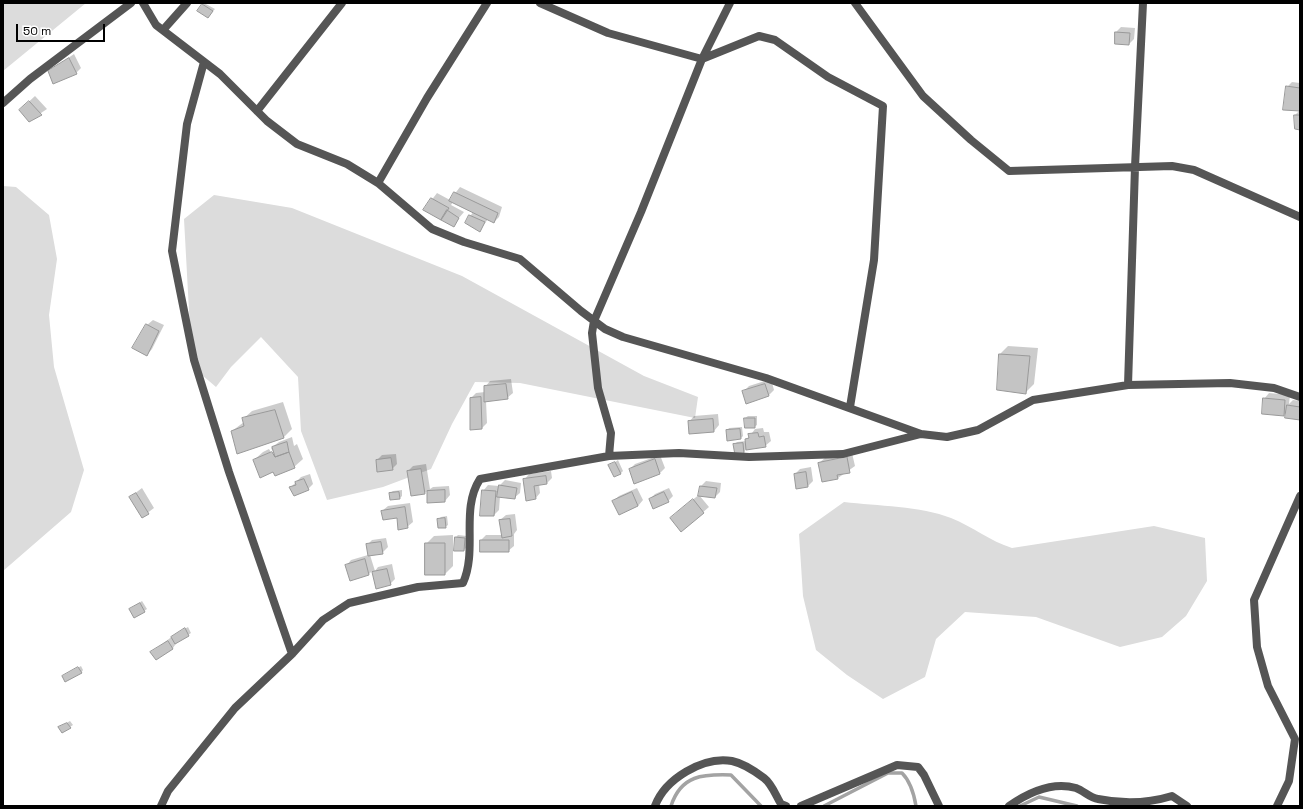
<!DOCTYPE html>
<style>
body{margin:0}
#map{position:relative;width:1303px;height:809px;overflow:hidden;background:#fff;font-family:"Space Grotesk",sans-serif}
canvas{display:block}
.frame{position:absolute;inset:0;border:4px solid #000;pointer-events:none}
.scale{position:absolute;left:16px;top:24px;width:89px;height:18px;box-sizing:border-box;border:2px solid #000;border-top:0;padding-left:5px;font-size:12px;line-height:14px;white-space:nowrap;color:#000;-webkit-text-stroke:3px #fff;paint-order:stroke}
</style>
<div id="map">
<canvas width="1303" height="809"></canvas>
<div class="frame"></div>
<div class="scale">50 m</div>
</div>
<script>
const g = document.querySelector('canvas').getContext('2d');
g.lineJoin = 'round';
function paint(path, color) { g.fillStyle = color; g.fill(path, 'evenodd'); }
function trace(path, color, width, dash) { g.strokeStyle = color; g.lineWidth = width; g.lineCap = dash ? 'butt' : 'round'; g.setLineDash(dash || []); g.stroke(path); }
paint(new Path2D(`
 M 3,3 L 86,3 L 3,71 Z
 M 3,186 L 16,187 L 49,215 L 57,259 L 49,315 L 54,367 L 84,470 L 71,512 L 3,571 Z
 M 214,195 L 292,208 L 462,276 L 644,376 L 698,397 L 695,418 L 520,383 L 475,382 L 452,424 L 431,469 L 383,487 L 327,500 L 301,431 L 298,377 L 261,337 L 231,367 L 216,387 L 195,369 L 190,329 L 184,219 Z
 M 844,502 C 877,506 921,506 951,518 C 973,527 990,541 1012,548 L 1154,526 L 1205,538 L 1207,581 L 1186,616 L 1162,637 L 1120,647 L 1036,617 L 965,612 L 936,639 L 925,677 L 883,699 L 847,675 L 816,650 L 803,596 L 799,534 Z`), '#dcdcdc');
paint(new Path2D(`
 M 204,3 L 215,9 L 208,17 L 203,5 Z
 M 1121,27 L 1135,28 L 1134,39 L 1129,44 L 1116,32 Z
 M 74,54 L 81,68 L 76,73 L 49,71 Z
 M 1292,82 L 1300,83 L 1300,129 L 1295,115 L 1300,110 L 1287,87 Z
 M 35,96 L 47,109 L 29,121 L 20,110 Z
 M 460,187 L 502,207 L 499,217 L 494,222 L 488,219 L 480,230 L 466,223 L 473,212 L 453,202 L 451,205 L 464,212 L 453,225 L 424,210 L 437,193 L 450,200 Z
 M 153,320 L 164,325 L 152,349 L 147,355 L 147,325 Z
 M 1008,346 L 1038,348 L 1034,384 L 1026,392 L 1000,354 Z
 M 511,379 L 513,393 L 507,398 L 486,401 L 487,423 L 482,428 L 471,398 L 476,393 L 485,392 L 485,387 L 490,381 Z
 M 771,379 L 774,390 L 769,395 L 747,402 L 743,392 L 749,386 Z
 M 1269,393 L 1290,395 L 1289,404 L 1293,400 L 1300,401 L 1300,419 L 1287,412 L 1284,415 L 1264,399 Z
 M 283,402 L 292,429 L 284,437 L 238,453 L 232,431 L 244,422 L 243,419 L 252,411 Z
 M 718,414 L 719,425 L 714,431 L 689,422 L 694,416 Z
 M 748,416 L 757,416 L 757,425 L 754,427 L 745,418 Z
 M 742,427 L 743,436 L 741,438 L 727,431 L 729,428 Z
 M 763,428 L 764,432 L 769,432 L 771,441 L 765,446 L 746,449 L 744,453 L 736,454 L 735,444 L 737,442 L 746,441 L 755,429 Z
 M 292,437 L 294,446 L 297,444 L 303,459 L 294,467 L 274,471 L 254,460 L 263,452 L 269,449 L 276,461 L 276,457 L 271,448 L 279,442 Z
 M 852,453 L 855,466 L 838,478 L 819,463 L 825,458 Z
 M 396,454 L 397,464 L 392,469 L 377,460 L 382,455 Z
 M 660,455 L 665,468 L 660,473 L 634,482 L 630,469 L 635,464 Z
 M 618,460 L 623,471 L 621,473 L 610,466 Z
 M 426,464 L 430,489 L 433,487 L 449,486 L 450,495 L 445,501 L 428,502 L 428,490 L 425,493 L 412,495 L 408,471 L 413,466 Z
 M 811,467 L 813,481 L 807,487 L 795,474 L 800,469 Z
 M 551,471 L 552,478 L 547,483 L 539,484 L 540,493 L 535,499 L 524,480 L 529,474 Z
 M 310,474 L 313,484 L 308,489 L 291,487 L 301,477 Z
 M 505,480 L 521,483 L 520,493 L 514,498 L 500,496 L 499,510 L 494,515 L 483,491 L 488,485 L 499,486 Z
 M 706,481 L 721,483 L 720,492 L 715,497 L 699,495 L 709,507 L 681,531 L 676,513 L 700,494 L 701,486 Z
 M 142,488 L 154,508 L 142,517 L 130,497 Z
 M 637,488 L 643,500 L 638,506 L 613,501 L 619,496 Z
 M 669,488 L 673,496 L 668,501 L 650,499 L 655,494 Z
 M 402,490 L 402,496 L 400,498 L 391,499 L 390,493 L 393,491 Z
 M 410,503 L 413,522 L 407,527 L 397,516 L 382,511 L 388,506 Z
 M 515,514 L 517,530 L 514,534 L 514,546 L 508,551 L 481,540 L 486,535 L 502,535 L 500,520 L 506,515 Z
 M 447,516 L 448,525 L 445,527 L 439,519 L 441,517 Z
 M 453,535 L 453,566 L 445,574 L 426,544 L 434,536 Z
 M 458,535 L 467,536 L 466,548 L 464,550 L 455,538 Z
 M 386,538 L 388,547 L 382,553 L 370,555 L 375,571 L 378,567 L 392,564 L 395,579 L 390,584 L 376,587 L 372,571 L 369,574 L 346,566 L 351,560 L 368,555 L 367,545 L 372,540 Z
 M 142,601 L 147,609 L 144,611 L 130,609 Z
 M 188,627 L 191,633 L 177,642 L 173,648 L 156,659 L 152,652 L 174,635 Z
 M 81,666 L 83,670 L 81,673 L 63,676 Z
 M 70,721 L 73,725 L 62,732 L 59,727 Z`), '#0003');
trace(new Path2D(`
 M 671,806 C 681,775 703,774 731,775 L 761,806
 M 824,806 L 888,773 L 902,773 C 911,782 914,794 916,806
 M 1020,806 L 1039,797 L 1077,806`), '#a3a3a3', 3.5);
const building = new Path2D(`
 M 202,4 L 213,11 L 208,18 L 197,11 Z
 M 1115,32 L 1130,33 L 1129,45 L 1115,44 Z
 M 69,58 L 77,74 L 53,84 L 48,71 Z
 M 1286,86 L 1300,88 L 1300,111 L 1283,110 Z
 M 29,101 L 42,115 L 29,122 L 19,110 Z
 M 1294,115 L 1300,115 L 1300,130 L 1295,129 Z
 M 454,192 L 498,213 L 494,223 L 449,201 Z
 M 431,198 L 449,208 L 441,220 L 423,210 Z
 M 447,210 L 459,218 L 454,227 L 441,220 Z
 M 469,215 L 485,222 L 480,232 L 465,223 Z
 M 146,324 L 159,331 L 147,356 L 132,348 Z
 M 999,354 L 1030,356 L 1026,394 L 997,390 Z
 M 506,384 L 508,399 L 484,402 L 484,386 Z
 M 765,384 L 769,396 L 746,404 L 742,391 Z
 M 481,397 L 482,429 L 470,430 L 470,398 Z
 M 1263,398 L 1285,400 L 1284,416 L 1262,414 Z
 M 1287,405 L 1300,407 L 1300,420 L 1285,418 Z
 M 275,410 L 284,438 L 237,454 L 231,431 L 244,426 L 242,418 Z
 M 744,418 L 755,418 L 755,428 L 745,428 Z
 M 713,419 L 714,432 L 689,434 L 688,421 Z
 M 740,429 L 741,439 L 727,441 L 726,430 Z
 M 758,433 L 759,437 L 764,436 L 766,447 L 746,450 L 745,439 L 749,438 L 748,434 Z
 M 287,442 L 289,452 L 275,457 L 272,447 Z
 M 743,443 L 744,454 L 735,455 L 733,444 Z
 M 272,452 L 275,457 L 289,452 L 295,468 L 275,476 L 273,472 L 260,478 L 253,460 Z
 M 847,457 L 850,473 L 837,475 L 838,479 L 822,482 L 818,463 Z
 M 391,458 L 393,470 L 377,472 L 376,460 Z
 M 655,459 L 660,474 L 634,484 L 629,469 Z
 M 615,462 L 621,474 L 614,477 L 608,465 Z
 M 421,469 L 425,494 L 411,496 L 407,471 Z
 M 806,472 L 808,487 L 796,489 L 794,474 Z
 M 546,476 L 547,484 L 534,486 L 536,499 L 526,501 L 523,479 Z
 M 304,479 L 309,490 L 294,496 L 289,487 L 296,485 L 295,482 Z
 M 499,485 L 517,488 L 515,499 L 497,497 Z
 M 700,486 L 717,488 L 715,498 L 698,496 Z
 M 445,490 L 445,502 L 427,503 L 427,491 Z
 M 482,490 L 496,491 L 494,516 L 480,516 Z
 M 399,492 L 400,499 L 390,500 L 389,493 Z
 M 632,492 L 638,506 L 619,515 L 612,501 Z
 M 664,492 L 669,502 L 653,509 L 649,499 Z
 M 136,493 L 149,514 L 142,518 L 129,497 Z
 M 693,499 L 704,513 L 681,532 L 670,518 Z
 M 405,507 L 408,528 L 398,530 L 397,518 L 383,520 L 381,511 Z
 M 445,518 L 446,528 L 438,528 L 437,519 Z
 M 510,519 L 512,536 L 502,538 L 499,520 Z
 M 455,537 L 465,538 L 464,551 L 454,551 Z
 M 480,540 L 509,540 L 509,552 L 480,552 Z
 M 381,542 L 383,554 L 368,556 L 366,544 Z
 M 425,543 L 445,543 L 445,575 L 425,575 Z
 M 365,559 L 369,575 L 350,581 L 345,565 Z
 M 387,569 L 391,585 L 376,589 L 372,572 Z
 M 140,603 L 145,612 L 134,618 L 129,609 Z
 M 185,628 L 189,636 L 175,644 L 171,637 Z
 M 168,641 L 173,649 L 156,660 L 150,652 Z
 M 78,667 L 82,673 L 65,682 L 62,676 Z
 M 67,723 L 71,728 L 62,733 L 58,727 Z`);
paint(building, '#c4c4c4');
trace(building, '#999', 1);
trace(new Path2D(`
 M 143,3 L 156,25 L 220,74 L 267,121 L 297,144 L 347,164 L 378,183 L 432,229 L 464,242 L 520,259 L 581,311 L 605,329 L 623,337 L 766,378 L 921,434 L 947,437 L 978,430 L 1033,400 L 1128,385 L 1230,383 L 1274,388 L 1300,397
 M 540,3 L 608,33 L 702,59 L 759,36 L 775,40 L 828,77 L 883,106 L 874,260 L 850,407
 M 855,3 L 923,96 L 971,140 L 1009,171 L 1172,166 L 1194,170 L 1300,217
 M 163,30 L 187,3
 M 204,62 L 187,124 L 172,251 L 194,360 L 229,472 L 292,654
 M 3,103 L 30,79 L 131,3
 M 257,111 L 342,3
 M 378,183 L 427,98 L 487,3
 M 1128,385 L 1135,167 L 1143,3
 M 609,456 L 611,433 L 598,388 L 592,333 L 594,321 L 641,212 L 702,59 L 730,3
 M 161,806 L 168,791 L 235,708 L 292,654 L 323,620 L 349,603 L 418,587 L 463,583 C 478,549 460,510 480,479 L 609,456 L 679,453 L 749,457 L 843,454 L 921,434
 M 655,806 C 665,779 703,756 732,761 C 742,763 756,772 764,778 C 772,784 776,796 781,804 L 786,806
 M 801,806 L 897,765 L 918,767 L 924,775 L 939,806
 M 1009,806 C 1029,792 1052,781 1076,788 C 1084,791 1090,798 1098,799 C 1122,804 1149,803 1172,796 L 1187,806
 M 1277,806 L 1289,781 L 1295,739 L 1268,686 L 1257,647 L 1254,600 L 1300,496`), '#555', 8);
</script>
